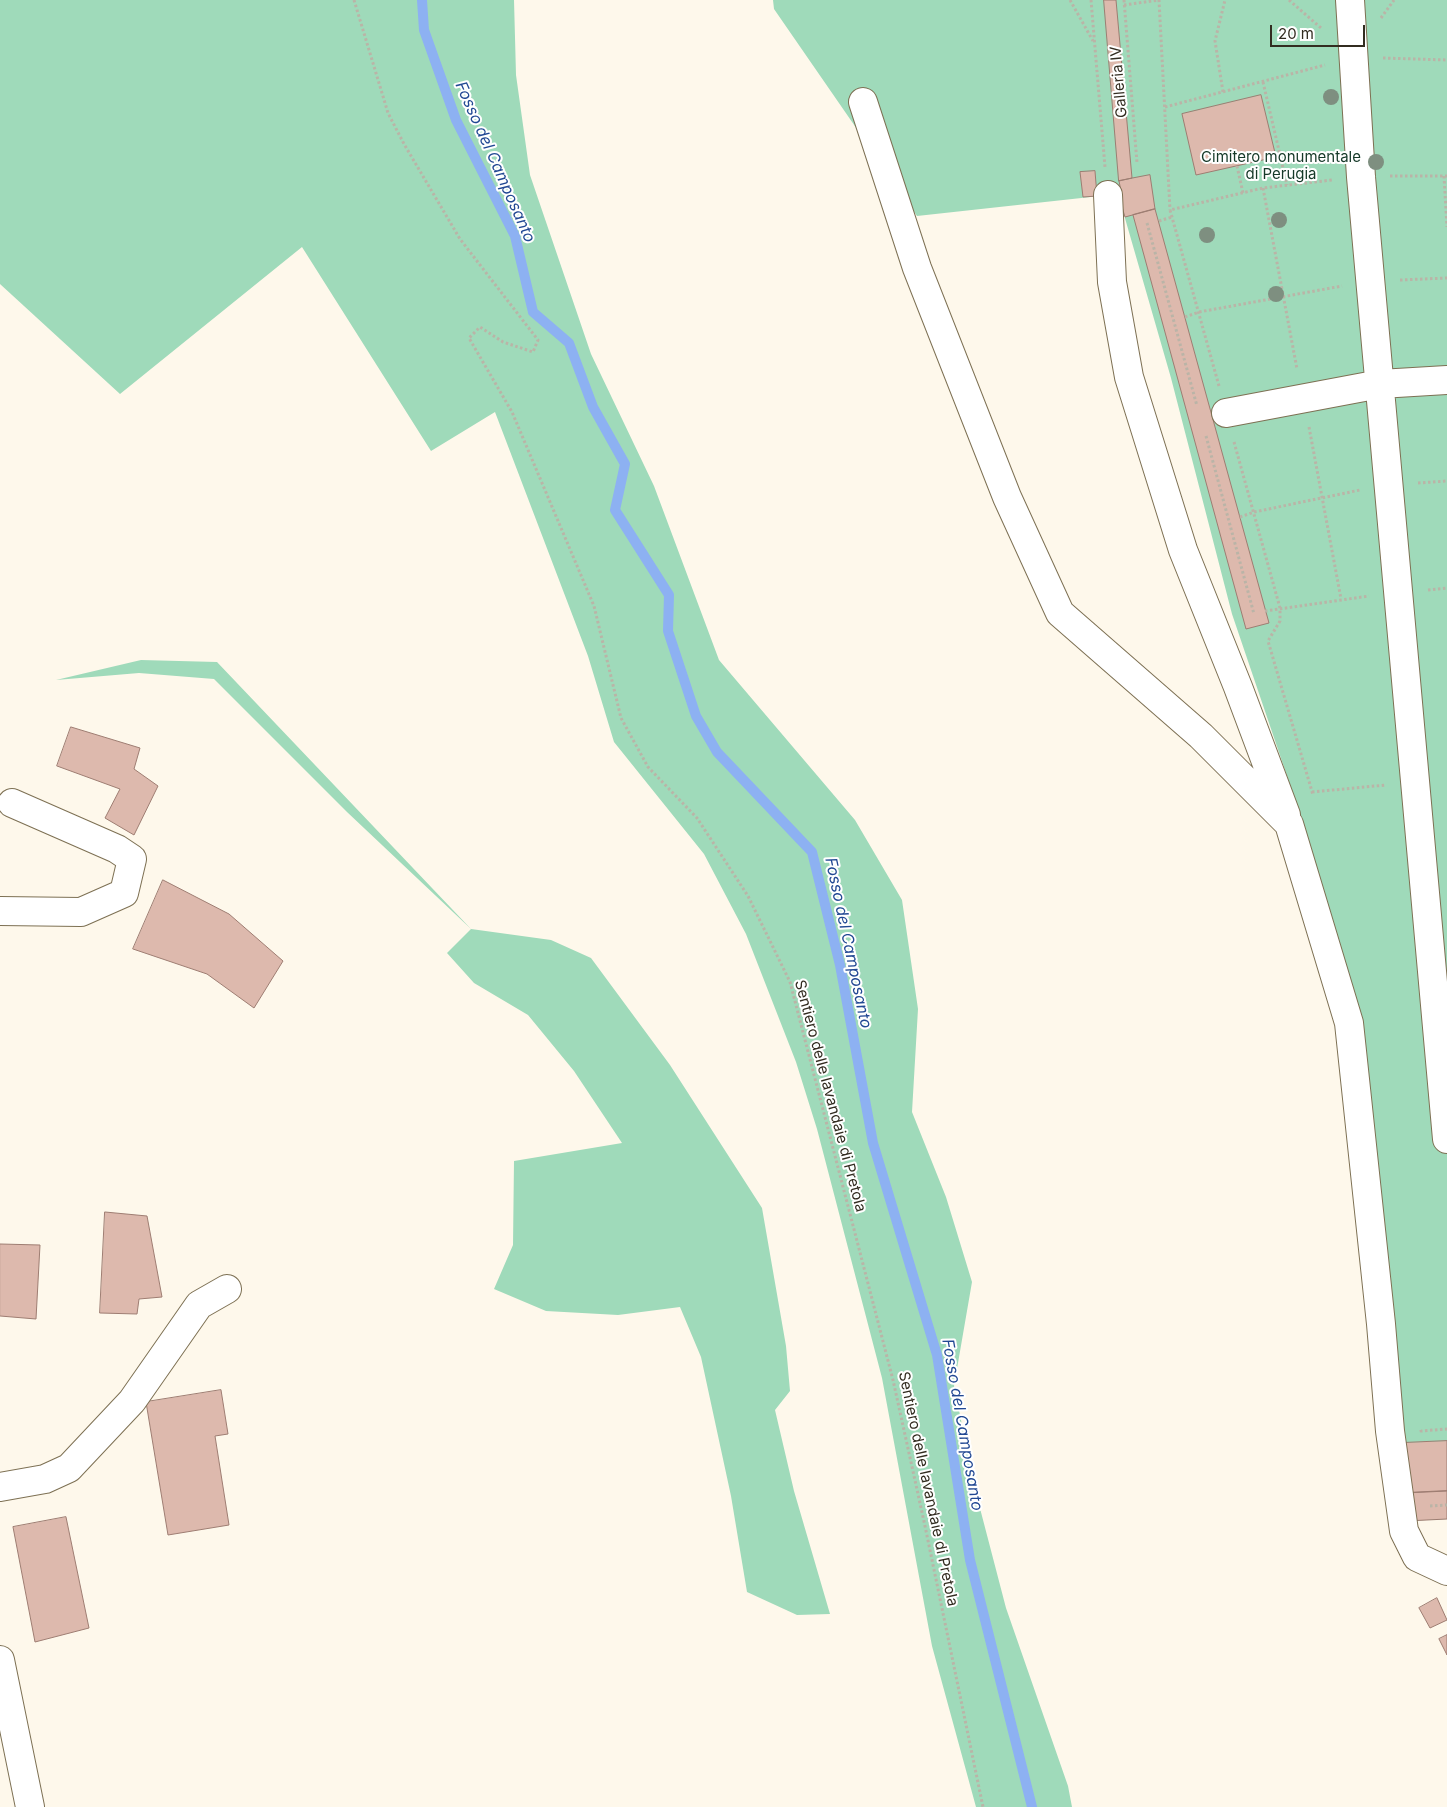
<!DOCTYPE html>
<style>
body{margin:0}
#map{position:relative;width:1447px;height:1807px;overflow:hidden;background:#fef8eb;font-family:Inter,sans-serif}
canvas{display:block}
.scale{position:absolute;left:1270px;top:25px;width:95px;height:22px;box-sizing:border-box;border:2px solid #322c20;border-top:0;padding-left:6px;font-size:15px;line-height:18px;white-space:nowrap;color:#322c20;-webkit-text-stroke:4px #fff;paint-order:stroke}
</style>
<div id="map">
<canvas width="1447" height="1807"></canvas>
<div class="scale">20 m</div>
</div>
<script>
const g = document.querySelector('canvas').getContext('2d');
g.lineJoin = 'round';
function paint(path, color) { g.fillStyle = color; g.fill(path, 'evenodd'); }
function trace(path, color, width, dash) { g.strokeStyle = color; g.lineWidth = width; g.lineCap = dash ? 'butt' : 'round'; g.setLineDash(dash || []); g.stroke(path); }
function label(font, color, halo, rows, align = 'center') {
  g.font = font + ' Inter,sans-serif'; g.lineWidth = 4; g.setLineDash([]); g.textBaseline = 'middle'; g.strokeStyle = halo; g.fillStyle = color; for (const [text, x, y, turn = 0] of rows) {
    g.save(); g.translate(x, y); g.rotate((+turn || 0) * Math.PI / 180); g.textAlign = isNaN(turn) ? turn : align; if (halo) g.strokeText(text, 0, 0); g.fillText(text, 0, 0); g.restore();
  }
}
paint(new Path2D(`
 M 0,0 L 514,0 L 516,75 L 530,175 L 591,354 L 654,486 L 719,660 L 855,820 L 902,900 L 918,1009 L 912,1112 L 946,1197 L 972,1282 L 954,1386 L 976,1493 L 1006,1608 L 1068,1786 L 1072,1807 L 976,1807 L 932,1646 L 882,1378 L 817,1129 L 796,1062 L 746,934 L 704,854 L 614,742 L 588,656 L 495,412 L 431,451 L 302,247 L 120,394 L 0,284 Z
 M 773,0 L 1447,0 L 1447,1519 L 1406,1521 L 1358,1013 L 1305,829 L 1232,614 L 1171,378 L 1118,194 L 917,216 L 774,9 Z
 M 141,660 L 217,662 L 471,929 L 551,940 L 591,958 L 670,1065 L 762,1208 L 786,1346 L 790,1391 L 775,1410 L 794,1491 L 830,1614 L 797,1615 L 747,1592 L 731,1496 L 701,1357 L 680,1307 L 618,1315 L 546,1311 L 494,1289 L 513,1245 L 514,1161 L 622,1143 L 574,1071 L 528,1015 L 474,983 L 447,953 L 471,929 L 347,812 L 214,679 L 139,673 L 56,680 Z`), '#9fdaba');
trace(new Path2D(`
 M 422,0 L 424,30 L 456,120 L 515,236 L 533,312 L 569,343 L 593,407 L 625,464 L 615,510 L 669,595 L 668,631 L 696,716 L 717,752 L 812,852 L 840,965 L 873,1143 L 937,1355 L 970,1560 L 1032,1807`), '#8db1f2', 10);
const building = new Path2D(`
 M 1104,0 L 1116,0 L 1132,178 L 1119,181 Z
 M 1261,95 L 1276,157 L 1196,175 L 1182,114 Z
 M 1095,171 L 1097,196 L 1083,197 L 1080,172 Z
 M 1150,175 L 1155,209 L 1125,217 L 1118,194 L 1121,191 L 1119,181 Z
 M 1155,209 L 1269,623 L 1246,629 L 1133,215 Z
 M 71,727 L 140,748 L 134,769 L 158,786 L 134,835 L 105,818 L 120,789 L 57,766 Z
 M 163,880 L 229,914 L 283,961 L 254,1008 L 207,974 L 133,949 Z
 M 105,1212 L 147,1216 L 162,1297 L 139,1299 L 137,1314 L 100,1313 Z
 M 0,1244 L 40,1245 L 36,1319 L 0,1316 Z
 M 221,1390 L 228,1434 L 215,1436 L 229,1525 L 168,1535 L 146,1402 Z
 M 1447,1441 L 1447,1491 L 1405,1493 L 1402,1443 Z
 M 1447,1491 L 1447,1519 L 1406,1521 L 1405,1493 Z
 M 66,1517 L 89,1628 L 35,1642 L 13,1527 Z
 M 1437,1598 L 1447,1620 L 1430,1628 L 1419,1608 Z
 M 1447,1635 L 1447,1655 L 1439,1639 Z`);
paint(building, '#ddb9ad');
trace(building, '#9e7d72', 1);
const minor = new Path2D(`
 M 1350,0 L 1361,177 L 1447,1139
 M 863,102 L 917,268 L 1007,497 L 1060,613 L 1201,736 L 1289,824 L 1349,1023 L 1381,1324 L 1390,1431 L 1404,1531 L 1417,1557 L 1447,1571
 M 1108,195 L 1112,282 L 1129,377 L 1183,550 L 1238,687 L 1286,815
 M 1226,413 L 1380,384 L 1447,380
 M 0,911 L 81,912 L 124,893 L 132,859 L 117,849 L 12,803
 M 0,1487 L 45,1479 L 69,1468 L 132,1401 L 199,1305 L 227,1289
 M 0,1660 L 30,1807`);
trace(minor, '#7d7053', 30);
trace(new Path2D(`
 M 354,0 L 388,113 L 404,144 L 460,239 L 538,340 L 533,352 L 503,342 L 480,327 L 469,338 L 512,412 L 594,606 L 621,718 L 648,767 L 697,818 L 748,896 L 790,982 L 893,1380 L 925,1526 L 983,1807
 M 1070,0 L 1093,41
 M 1091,0 L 1105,167
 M 1124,0 L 1137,163
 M 1289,0 L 1321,28
 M 1124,5 L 1159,0 L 1170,210
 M 1381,18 L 1394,0
 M 1383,58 L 1447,60
 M 1263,82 L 1287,185
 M 1223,92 L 1215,41 L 1225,0
 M 1165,107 L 1325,65
 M 1237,166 L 1243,193
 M 1390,176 L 1447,176
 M 1444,176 L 1447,227
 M 1263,188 L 1297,369
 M 1159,221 L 1172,217
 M 1147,223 L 1197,406
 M 1400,280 L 1447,278
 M 1185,317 L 1199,312 L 1342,286
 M 1219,386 L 1170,210 L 1263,188 L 1332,180
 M 1309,427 L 1341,599
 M 1206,436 L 1254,614
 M 1234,442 L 1280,608 L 1280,621 L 1268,641 L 1313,795
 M 1418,483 L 1447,481
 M 1240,517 L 1254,512 L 1360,490
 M 1428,590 L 1447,588
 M 1265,611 L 1369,596
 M 1312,792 L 1386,785
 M 1421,1430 L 1421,1431 L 1447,1429
 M 1430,1506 L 1447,1505`), '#bab4a7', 3, [2.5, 2.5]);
trace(minor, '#fff', 28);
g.fillStyle = '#7e8f80';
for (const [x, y] of [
 [1331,97],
 [1376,162],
 [1279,220],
 [1207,235],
 [1276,294]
]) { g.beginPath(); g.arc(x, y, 8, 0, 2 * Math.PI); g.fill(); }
label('15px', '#322c20', '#fff', [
 ["Galleria IV",1119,82,-95],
 ["Sentiero delle lavandaie di Pretola",830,1096,75],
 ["Sentiero delle lavandaie di Pretola",928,1489,78]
]);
label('15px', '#153928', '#fff', [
 ["Cimitero monumentale",1281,157],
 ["di Perugia",1281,174]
]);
label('italic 16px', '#214893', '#fff', [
 ["Fosso del Camposanto",495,162,66],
 ["Fosso del Camposanto",848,943,78],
 ["Fosso del Camposanto",962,1425,80]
]);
</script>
